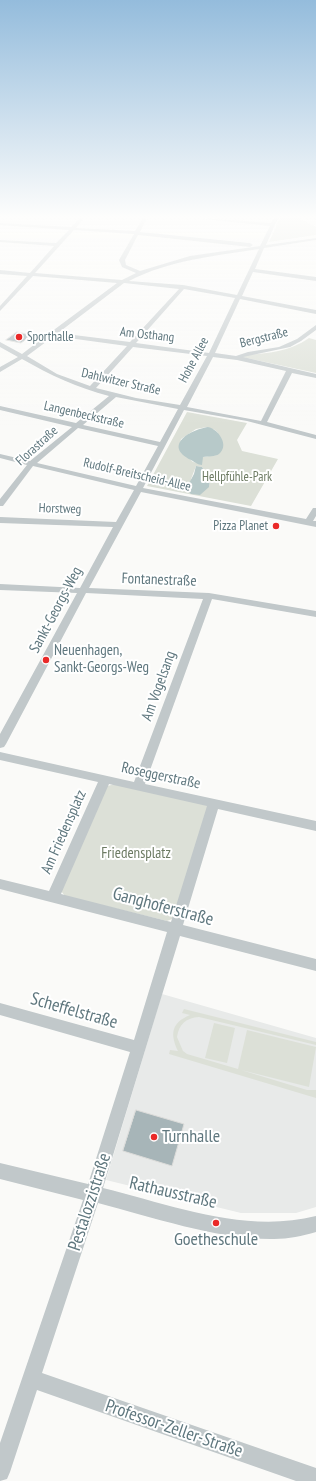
<!DOCTYPE html>
<meta charset="utf-8">
<style>
body{margin:0}
canvas{display:block;background:#fafaf8}
</style>
<canvas width="316" height="1481"></canvas>
<script>
const g = document.querySelector('canvas').getContext('2d');
g.lineJoin = 'round';
function paint(path, color) { g.fillStyle = color; g.fill(path, 'evenodd'); }
function trace(path, color, width, dash) { g.strokeStyle = color; g.lineWidth = width; g.lineCap = dash ? 'butt' : 'round'; g.setLineDash(dash || []); g.stroke(path); }
function label(font, color, halo, rows, align = 'center') {
  g.font = font + ' "PT Sans Narrow",sans-serif'; g.lineWidth = 4; g.setLineDash([]); g.textBaseline = 'middle'; g.strokeStyle = halo; g.fillStyle = color; for (const [text, x, y, turn = 0] of rows) {
    g.save(); g.translate(x, y); g.rotate((+turn || 0) * Math.PI / 180); g.textAlign = isNaN(turn) ? turn : align; if (halo) g.strokeText(text, 0, 0); g.fillText(text, 0, 0); g.restore();
  }
}
paint(new Path2D(`
 M 162,994 L 316,1038 L 316,1207 L 296,1213 L 241,1213 L 106,1180 Z`), '#e8eae9');
paint(new Path2D(`
 M 280,218 L 306,218 L 301,219 L 316,227 L 316,235 L 269,242 Z
 M 309,338 L 316,340 L 316,373 L 242,357 L 245,355 C 269,353 289,352 309,338 Z
 M 187,412 L 247,423 L 237,440 L 242,451 L 278,459 L 251,506 L 147,486 ZM 207,427 L 215,430 L 218,433 L 217,455 L 203,457 L 198,463 L 193,462 L 179,449 L 181,439 L 196,429 ZM 196,466 L 202,467 L 210,480 L 209,487 L 191,479 Z
 M 116,784 L 210,806 L 176,913 L 172,919 L 167,921 L 65,896 L 61,891 L 107,786 Z
 M 184,1009 L 316,1042 L 316,1045 L 199,1017 C 186,1018 179,1024 177,1037 L 183,1051 L 187,1054 L 238,1069 L 247,1030 L 316,1047 L 309,1087 L 241,1070 L 307,1090 L 316,1090 L 316,1098 L 169,1054 L 170,1050 L 178,1051 C 170,1034 171,1023 190,1015 L 182,1013 Z
 M 214,1023 L 235,1028 L 227,1063 L 205,1058 Z`), '#dce0d7');
paint(new Path2D(`
 M 208,427 C 218,429 230,445 219,454 C 215,457 208,456 203,457 L 202,465 C 198,465 195,462 191,460 C 163,446 189,430 208,427 Z
 M 196,466 L 202,467 L 210,480 L 209,487 L 200,495 L 191,494 L 186,489 L 194,474 Z`), '#b7c9c9');
const building = new Path2D(`
 M 17,332 L 32,335 L 21,343 L 6,340 Z
 M 136,1110 L 184,1124 L 172,1166 L 123,1151 Z`);
paint(building, '#a7b5b8');
trace(building, '#dcdcda', 1);
paint(new Path2D(`
 M 80,218 L 84,218 L 76,228 L 135,231 L 143,218 L 147,218 L 140,232 L 250,243 L 253,245 L 250,247 L 138,235 L 125,260 L 126,265 L 140,271 L 190,256 L 260,246 L 270,226 L 204,219 L 202,218 L 271,223 L 274,218 L 278,218 L 266,245 L 316,238 L 316,240 L 264,248 L 255,269 L 316,277 L 316,281 L 253,272 L 242,296 L 316,310 L 316,314 L 240,299 L 215,353 L 236,356 L 248,352 L 279,347 L 297,339 L 316,325 L 316,330 L 301,341 L 290,347 L 243,357 L 316,374 L 316,378 L 292,373 L 267,422 L 316,435 L 316,439 L 247,421 L 184,410 L 143,488 L 306,519 L 313,508 L 316,508 L 316,516 L 313,521 L 316,521 L 316,527 L 141,492 L 89,588 L 209,593 L 316,611 L 316,617 L 212,599 L 145,784 L 316,821 L 316,831 L 218,809 L 183,925 L 316,959 L 316,971 L 180,936 L 103,1188 C 172,1205 245,1234 316,1216 L 316,1232 C 302,1236 289,1239 274,1239 C 219,1240 152,1217 98,1203 L 42,1373 L 316,1468 L 316,1481 L 296,1481 L 37,1390 L 10,1472 L 7,1479 L 0,1481 L 0,1443 L 83,1200 L 0,1179 L 0,1163 L 88,1184 L 130,1052 L 0,1015 L 0,1003 L 134,1040 L 167,932 L 0,889 L 0,879 L 49,891 L 98,782 L 0,760 L 0,752 L 134,782 L 203,599 L 86,593 L 6,744 L 4,747 L 0,748 L 0,734 L 77,593 L 0,590 L 0,584 L 80,588 L 113,527 L 0,523 L 0,517 L 116,522 L 134,490 L 33,466 L 3,506 L 0,506 L 0,499 L 27,465 L 0,458 L 0,454 L 30,461 L 72,427 L 0,410 L 0,406 L 76,423 L 109,396 C 78,388 50,375 22,359 L 0,372 L 0,367 L 18,357 L 0,347 L 0,342 L 22,354 L 47,335 L 47,333 L 51,332 L 117,283 L 33,276 L 0,311 L 0,306 L 27,276 L 0,274 L 0,270 L 30,273 L 54,246 L 0,242 L 0,240 L 56,243 L 69,230 L 0,225 L 0,223 L 71,227 ZM 74,230 L 134,234 L 119,260 L 122,267 L 136,273 L 122,280 L 35,273 ZM 259,249 L 237,295 L 183,285 L 129,281 C 169,260 215,256 259,249 ZM 124,283 L 179,289 L 130,342 L 58,333 ZM 184,289 L 235,298 L 209,353 L 136,343 ZM 54,336 L 127,346 L 90,386 L 57,374 L 27,356 ZM 133,347 L 207,356 L 180,405 L 136,398 L 96,388 ZM 213,357 L 237,360 L 286,371 L 261,421 L 187,407 ZM 116,397 L 178,409 L 160,442 L 83,425 ZM 78,428 L 158,446 L 136,486 L 37,463 ZM 109,784 L 207,806 L 171,922 L 61,894 Z`), '#c1c8ca');
const sky = g.createLinearGradient(0, 0, 0, 425);
sky.addColorStop(0, '#94bcdc');
sky.addColorStop(0.51, '#fdfdfc');
sky.addColorStop(1, '#fdfdfc00');
g.fillStyle = sky;
g.fillRect(0, 0, 316, 425);
for (const [x, y, r, color] of [
 [19,337,4,"#ea2928"],
 [276,526,4,"#ea2928"],
 [46,660,4,"#ea2928"],
 [154,1137,4,"#ea2928"],
 [216,1223,4,"#ea2928"]
]) { const dot = new Path2D(); dot.arc(x, y, r, 0, 2 * Math.PI); g.fillStyle = color; g.fill(dot); trace(dot, '#fff', 1.5); }
label('13px', '#5f777e', '#fff', [
 ["Am Osthang",147,335,6],
 ["Bergstraße",264,338,-14],
 ["Hohe Allee",194,360,-62],
 ["Dahlwitzer Straße",121,382,13],
 ["Langenbeckstraße",84,415,13],
 ["Florastraße",37,446,-42],
 ["Rudolf-Breitscheid-Allee",137,475,13],
 ["Horstweg",60,509,2]
]);
label('13px', '#5f777e', '#fff', [
 ["Sporthalle",27,337],
 ["Pizza Planet",268,526,"right"]
], 'left');
label('13px', '#6d7b63', '#fff', [
 ["Hellpfühle-Park",237,477]
]);
label('15px', '#5f777e', '#fff', [
 ["Fontanestraße",159,580,2],
 ["Sankt-Georgs-Weg",56,610,-62],
 ["Am Vogelsang",159,686,-70],
 ["Roseggerstraße",161,776,12],
 ["Am Friedensplatz",64,832,-66]
]);
label('15px', '#5f777e', '#fff', [
 ["Neuenhagen,",54,651],
 ["Sankt-Georgs-Weg",54,668]
], 'left');
label('15px', '#6d7b63', '#fff', [
 ["Friedensplatz",136,854]
]);
label('18px', '#5f777e', '#fff', [
 ["Ganghoferstraße",163,907,15],
 ["Scheffelstraße",74,1011,16],
 ["Rathausstraße",173,1193,13],
 ["Pestalozzistraße",90,1202,-72],
 ["Professor-Zeller-Straße",174,1429,19]
]);
label('18px', '#5f777e', '#fff', [
 ["Turnhalle",162,1137],
 ["Goetheschule",216,1240,"center"]
], 'left');
</script>
